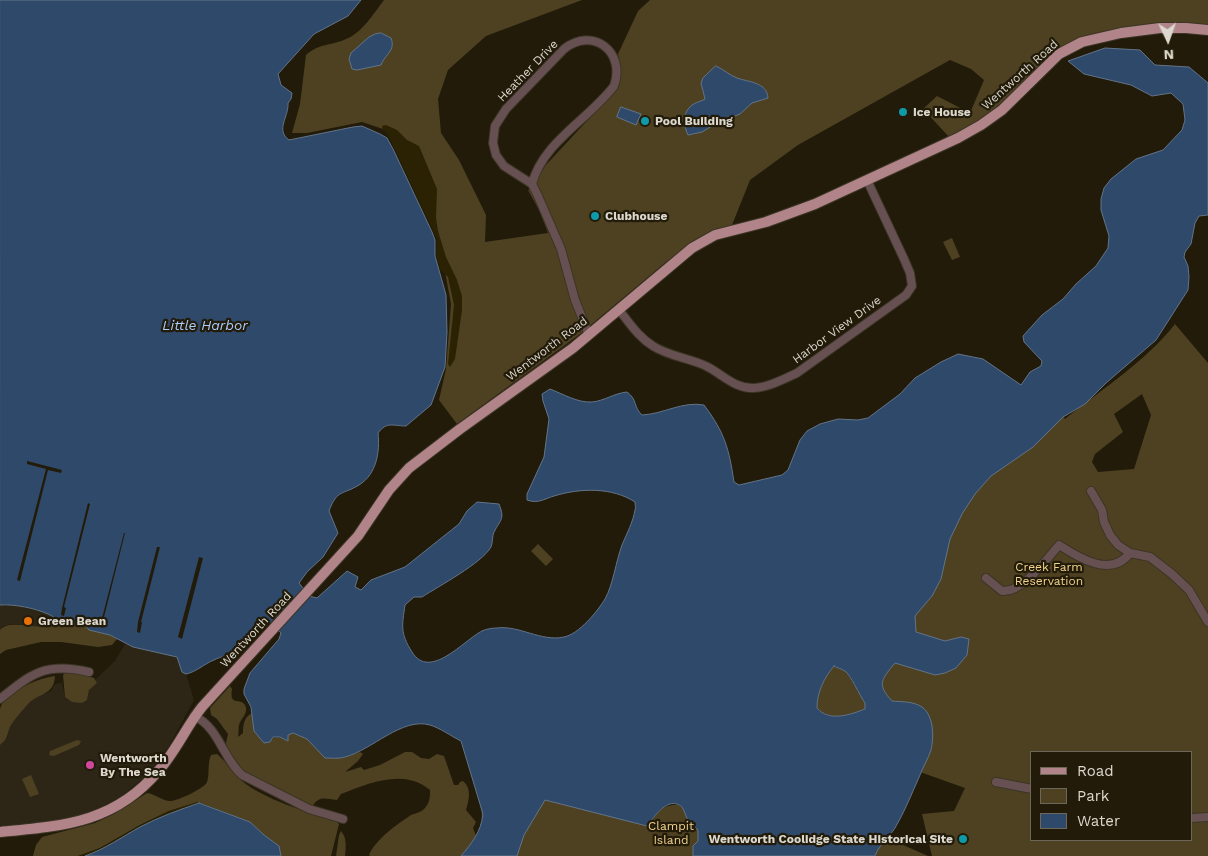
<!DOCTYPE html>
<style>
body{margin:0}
#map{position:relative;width:1208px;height:856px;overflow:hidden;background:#221b0a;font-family:"Work Sans",sans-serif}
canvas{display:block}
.legend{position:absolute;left:1030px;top:751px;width:162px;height:90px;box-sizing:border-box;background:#221b0a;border:1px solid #6c6758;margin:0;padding:6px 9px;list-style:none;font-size:15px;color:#dcd8cd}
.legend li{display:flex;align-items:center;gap:10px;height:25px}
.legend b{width:25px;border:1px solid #6c6758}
.north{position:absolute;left:1143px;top:15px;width:50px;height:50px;-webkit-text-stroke:4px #221b0a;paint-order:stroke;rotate:177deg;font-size:14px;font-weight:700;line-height:20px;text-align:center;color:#dcd8cd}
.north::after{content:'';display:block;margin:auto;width:18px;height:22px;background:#dcd8cd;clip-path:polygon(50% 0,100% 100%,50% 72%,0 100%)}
</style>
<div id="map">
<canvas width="1208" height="856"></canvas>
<ul class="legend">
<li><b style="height:6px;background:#b08489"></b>Road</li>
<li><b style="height:14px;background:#4e4122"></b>Park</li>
<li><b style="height:14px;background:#2f496a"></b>Water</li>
</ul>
<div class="north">N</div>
</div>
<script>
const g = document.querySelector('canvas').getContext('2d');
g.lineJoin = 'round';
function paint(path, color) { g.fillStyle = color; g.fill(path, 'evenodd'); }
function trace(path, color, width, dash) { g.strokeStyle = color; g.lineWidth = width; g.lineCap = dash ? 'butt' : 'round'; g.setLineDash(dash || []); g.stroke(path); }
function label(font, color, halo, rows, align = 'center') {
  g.font = font + ' "Work Sans",sans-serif'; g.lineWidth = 4.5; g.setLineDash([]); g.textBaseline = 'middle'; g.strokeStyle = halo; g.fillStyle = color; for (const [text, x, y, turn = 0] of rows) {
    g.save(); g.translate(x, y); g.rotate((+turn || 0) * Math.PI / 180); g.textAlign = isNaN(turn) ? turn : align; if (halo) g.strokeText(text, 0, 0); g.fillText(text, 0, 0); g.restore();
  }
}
paint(new Path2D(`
 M 0,605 L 20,606 L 49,614 L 61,622 L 54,627 L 43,627 L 13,624 L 3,626 L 0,630 Z
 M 125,644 L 178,657 L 182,672 L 186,674 L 194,700 L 169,746 L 146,776 L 120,797 L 93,811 L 59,821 L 0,826 L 0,745 L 8,736 L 8,730 L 12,722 L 31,701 L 40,695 L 51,691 L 55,684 L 62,683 L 65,697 L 87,700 L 89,690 L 97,683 L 95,680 L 115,661 Z`), '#2d2616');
paint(new Path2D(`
 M 384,0 L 582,0 L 486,36 L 448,70 L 438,99 L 441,133 L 459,160 L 486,215 L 485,242 L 548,233 L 539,210 L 528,190 L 537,186 L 536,182 L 545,166 L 611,95 L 621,77 L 618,54 L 638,11 L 650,0 L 1208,0 L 1208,27 L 1144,26 L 1094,34 L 1069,44 L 987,117 L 950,138 L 923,109 L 937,96 L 970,113 L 984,80 L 971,69 L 950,60 L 798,145 L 750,180 L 732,225 L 697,239 L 666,262 L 580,334 L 457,424 L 439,400 L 446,369 L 451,304 L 437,229 L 392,132 L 362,122 L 307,133 L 292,133 L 300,104 L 306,55 C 319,43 331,46 346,39 C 362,33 374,13 384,0 Z
 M 952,238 L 960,257 L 952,260 L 943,242 Z
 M 1175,324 L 1208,363 L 1208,856 L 932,856 L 922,814 L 954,811 L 965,788 L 920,772 L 869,690 L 910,624 L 964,498 L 1062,414 L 1065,419 C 1101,390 1147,360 1175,324 ZM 1142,394 L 1151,415 L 1134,469 L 1098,472 L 1092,462 L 1095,454 L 1123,432 L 1114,414 ZM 1032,752 L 1192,752 L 1192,840 L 1032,840 Z
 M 538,544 L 553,559 L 546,566 L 531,551 Z
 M 61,622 C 69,624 77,623 85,625 L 89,630 L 110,635 L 117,639 L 112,645 L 98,647 L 61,642 L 41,642 L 6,650 L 0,654 L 0,630 C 11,617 42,634 61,622 Z
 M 834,666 L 846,671 L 865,703 L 865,709 C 850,715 830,722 817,708 C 817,692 824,678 834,666 Z
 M 72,671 L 94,678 L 97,683 L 89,690 L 87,700 L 82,703 L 72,702 L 65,697 L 63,675 L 66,672 Z
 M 55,676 C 54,695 41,692 29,703 C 23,710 16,717 11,725 C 6,734 10,737 0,745 C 0,734 0,720 0,709 C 4,692 39,678 55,676 Z
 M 230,686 L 232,689 C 229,707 240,697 245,705 C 249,713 241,718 239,725 C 238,729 239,733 238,737 L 243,733 C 243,725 244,717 252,713 L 254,731 L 264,743 C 273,737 278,735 288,741 L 288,735 L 292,733 L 307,739 L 326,758 L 343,758 L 360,752 L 363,754 L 358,761 L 345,772 L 361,767 L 364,770 L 380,765 L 405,752 L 412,752 L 421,758 L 429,759 L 437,754 L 444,756 L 454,785 L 458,785 L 460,782 L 463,781 C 472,789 469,799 466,810 L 476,822 L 473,828 L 476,836 C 485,822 482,811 478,795 L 500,777 L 647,826 C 658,814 660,804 678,805 L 761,856 L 370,856 L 369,855 C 376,839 396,825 411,815 C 416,813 422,812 425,808 C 430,802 430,797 430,790 C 404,768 369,783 341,794 L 337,800 C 325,799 319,795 312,807 L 241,771 L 229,752 L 226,743 L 228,734 L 217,719 L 211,715 L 210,708 Z
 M 77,740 L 81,741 L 79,745 L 54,756 L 49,755 L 50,751 Z
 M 217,754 C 227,762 232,773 241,780 C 264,800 308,812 336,821 L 339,824 L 331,856 L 281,856 L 279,846 L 264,835 L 250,822 L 198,802 L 169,811 L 140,825 L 100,848 L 78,856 L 33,856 L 36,845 L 42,837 L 95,823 L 112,815 L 147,793 C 155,794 161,800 169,801 C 176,802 205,788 207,782 C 210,774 207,764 211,755 Z
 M 31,775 L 39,794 L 30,797 L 22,779 Z
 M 341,831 C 347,838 346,847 345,856 L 336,856 L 339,835 Z
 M 885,837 L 928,856 L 874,856 L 879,844 Z`), '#4e4122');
paint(new Path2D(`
 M 386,125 L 397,130 L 407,140 L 419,146 L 437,189 L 436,218 L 438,231 L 446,257 L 457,280 L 462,296 L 462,310 L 455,359 L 450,367 L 448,364 L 454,305 L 448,277 L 440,270 L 436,255 L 437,239 L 387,133 L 383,130 L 382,126 Z
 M 198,802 L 204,805 L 199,803 C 179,810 159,816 141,827 C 122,837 101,856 78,856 L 100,848 L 140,825 L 169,811 Z`), '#2a2202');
const water = new Path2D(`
 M 0,0 L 361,0 L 348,16 L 314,34 L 278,74 L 281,85 L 292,93 L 291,99 L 288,103 C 289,117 275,130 289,140 L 353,127 L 362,126 L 380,134 L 387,138 L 393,149 L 432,232 L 435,240 L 435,256 L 446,295 L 447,332 L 445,367 L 431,405 L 406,426 C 393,426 387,421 378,433 C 380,451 377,474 359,485 C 343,495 337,489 329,511 L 338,533 L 323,557 L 307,572 L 299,583 L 309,596 L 317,598 L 347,571 L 358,577 L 355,587 L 361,590 L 371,580 L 405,567 L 459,524 L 467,511 L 477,502 L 499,504 C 505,519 501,519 494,532 C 492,536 493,542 491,547 C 482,563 439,586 422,597 L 414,597 L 405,605 C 402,626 400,633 412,652 C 430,681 464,640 482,631 C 486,629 492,628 497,628 C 519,625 541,642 564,637 C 579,634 597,612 605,599 C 613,585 616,561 622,545 C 627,533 633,522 635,510 C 636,508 635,505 635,502 C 612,487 580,488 554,496 C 544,499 538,504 527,500 L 527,494 L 544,457 L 549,419 L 543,401 L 542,394 L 550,389 C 563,394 578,403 592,402 C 604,401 615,393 627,392 C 638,400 633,407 642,415 C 664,414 682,401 704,405 C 725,433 729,449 734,482 L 739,485 L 782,475 L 788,470 L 800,440 L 807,431 L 820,424 L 838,419 L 858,420 L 868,418 L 900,394 L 915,378 L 941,362 L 958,354 L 983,359 L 1021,385 L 1030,372 L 1041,366 L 1042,361 L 1024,342 L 1023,336 L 1042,315 L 1063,299 L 1076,284 L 1096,266 L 1108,248 L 1109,236 L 1101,210 L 1101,199 L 1104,188 L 1111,179 L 1136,159 L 1163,150 L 1182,130 L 1185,120 L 1183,104 L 1171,93 L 1152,96 L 1131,85 L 1084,74 L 1068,61 L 1105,48 L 1140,50 L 1155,65 L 1189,67 L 1208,83 L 1208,215 L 1199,216 L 1195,223 L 1191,244 L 1185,252 L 1184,257 L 1188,266 L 1189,277 L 1188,290 L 1156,340 L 1106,383 L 1085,404 L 1063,417 L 1033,447 L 991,476 L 975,494 L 962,514 L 950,539 L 941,579 L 932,596 L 915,616 L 916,632 L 945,641 L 961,637 L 969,639 L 967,655 L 956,668 L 945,673 L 935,675 L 895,663 C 882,679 876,684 892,701 C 901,702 913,701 922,707 C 934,716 934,737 931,750 C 928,759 923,767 920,775 C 912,793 905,811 895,828 C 888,839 880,843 875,856 L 693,856 L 693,846 L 698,841 L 698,830 C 694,826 689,822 687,818 C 685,814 684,810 682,807 C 668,795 654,817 647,826 L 545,800 L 524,835 L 517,856 L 461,856 C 472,843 481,832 483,814 L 461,741 C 451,736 440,728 430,725 C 402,717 372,750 345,757 C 339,759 332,758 325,758 L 307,739 L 293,733 L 288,735 L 288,741 L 280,737 L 273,737 L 270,742 L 264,743 L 254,731 L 251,707 L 244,694 L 244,689 L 250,673 L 279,639 L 281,633 C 276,628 271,620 262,622 C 258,623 240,646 235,650 C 230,656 221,656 214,660 C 204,664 196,672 186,674 L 182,672 L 177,657 L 133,647 L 110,635 L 89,630 L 85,625 C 77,623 70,625 62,622 C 57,620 53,616 48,614 C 34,608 15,604 0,605 ZM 834,666 C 837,668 842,669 845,671 C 850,674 860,696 865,703 L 865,709 C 850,715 829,722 817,708 C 817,692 824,678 834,666 Z
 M 381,33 L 391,38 C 396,51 385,54 381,65 L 357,70 L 352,69 L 349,59 L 351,53 L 369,37 L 375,34 Z
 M 716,66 C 723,69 729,75 737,78 C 748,82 767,82 768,98 L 752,103 L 740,114 L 717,123 L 702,132 L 688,135 C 684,127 682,114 690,107 C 693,103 700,102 705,99 L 701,83 L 703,78 Z
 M 621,107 L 641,114 L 636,125 L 617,117 Z
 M 199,803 L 250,822 L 264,835 L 279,846 L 281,856 L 85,856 C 105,849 122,837 140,827 C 159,817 179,810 199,803 Z`);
paint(water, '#2f496a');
trace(water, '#637488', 1);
paint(new Path2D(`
 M 27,461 L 62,470 L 61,473 L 48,470 L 20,581 L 17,580 L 46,469 L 27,464 Z
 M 88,503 L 90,504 L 64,607 L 66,608 L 64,616 L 61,615 L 62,608 Z
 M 124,533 L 125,533 L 103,621 L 105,622 L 103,628 L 101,627 L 101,622 Z
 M 157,547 L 160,547 L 141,622 L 142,622 L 140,633 L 137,632 L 138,622 Z
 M 199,557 L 203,558 L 182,639 L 178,637 Z`), '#221b0a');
const minor = new Path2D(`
 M 532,184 C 543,142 588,120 614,86 C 626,52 593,26 564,49 L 506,109 L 495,126 L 493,143 L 496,155 L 504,166 L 532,184 L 538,196 L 561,249 L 575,300 L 589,335
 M 619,310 C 629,322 638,337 653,346 C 668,356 689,358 706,366 C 722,374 735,389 754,388 C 769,387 784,379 797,373 L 906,295 L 912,286 L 910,273 L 904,259 L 867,180
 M 1091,491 L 1102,510 L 1104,522 L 1110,535 L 1118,545 L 1130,553 L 1150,557 L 1172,574 L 1189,590 L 1208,622
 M 986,578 L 1002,591 C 1022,593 1046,560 1059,545 C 1079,558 1111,578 1130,553
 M 0,699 C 32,673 46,662 89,672
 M 194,716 C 219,727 223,759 242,775 L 309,809 L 343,819
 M 996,782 L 1032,789
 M 1192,818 L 1208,817`);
const major = new Path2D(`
 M 0,832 C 63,826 115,823 159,770 C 176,751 186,727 202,707 L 358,536 L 389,490 L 409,468 L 460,429 L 573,348 L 692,248 L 715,235 L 766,222 L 815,204 L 958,138 L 981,125 L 1002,110 L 1059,54 L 1082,42 L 1121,33 L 1160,28 L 1186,28 L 1208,30`);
trace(minor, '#3c3525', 10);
trace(major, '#3c3525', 12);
trace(minor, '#665052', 8);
trace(major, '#b08489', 10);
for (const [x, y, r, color] of [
 [903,112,5,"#0f9aa8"],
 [645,121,5,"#0f9aa8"],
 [595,216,5,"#0f9aa8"],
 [28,621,5,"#e8710a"],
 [90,765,5,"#d1479c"],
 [963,839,5,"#0f9aa8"]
]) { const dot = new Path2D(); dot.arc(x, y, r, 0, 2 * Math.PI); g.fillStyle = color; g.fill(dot); trace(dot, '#221b0a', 2); }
label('12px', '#dcd8cd', '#221b0a', [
 ["Heather Drive",528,71,-46],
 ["Wentworth Road",1020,75,-42],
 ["Harbor View Drive",837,330,-36],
 ["Wentworth Road",547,349,-37],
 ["Wentworth Road",256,630,-47]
]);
label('bold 12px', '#dcd8cd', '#221b0a', [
 ["Ice House",913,112],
 ["Pool Building",655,121],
 ["Clubhouse",605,216],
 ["Green Bean",38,621],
 ["Wentworth",100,758],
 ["By The Sea",100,772],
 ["Wentworth Coolidge State Historical Site",953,839,"right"]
], 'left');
label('12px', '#f1d38d', '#221b0a', [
 ["Creek Farm",1049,567],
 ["Reservation",1049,581],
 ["Clampit",671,826],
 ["Island",671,840]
]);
label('italic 14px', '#a9ccfb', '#221b0a', [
 ["Little Harbor",205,326]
]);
</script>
